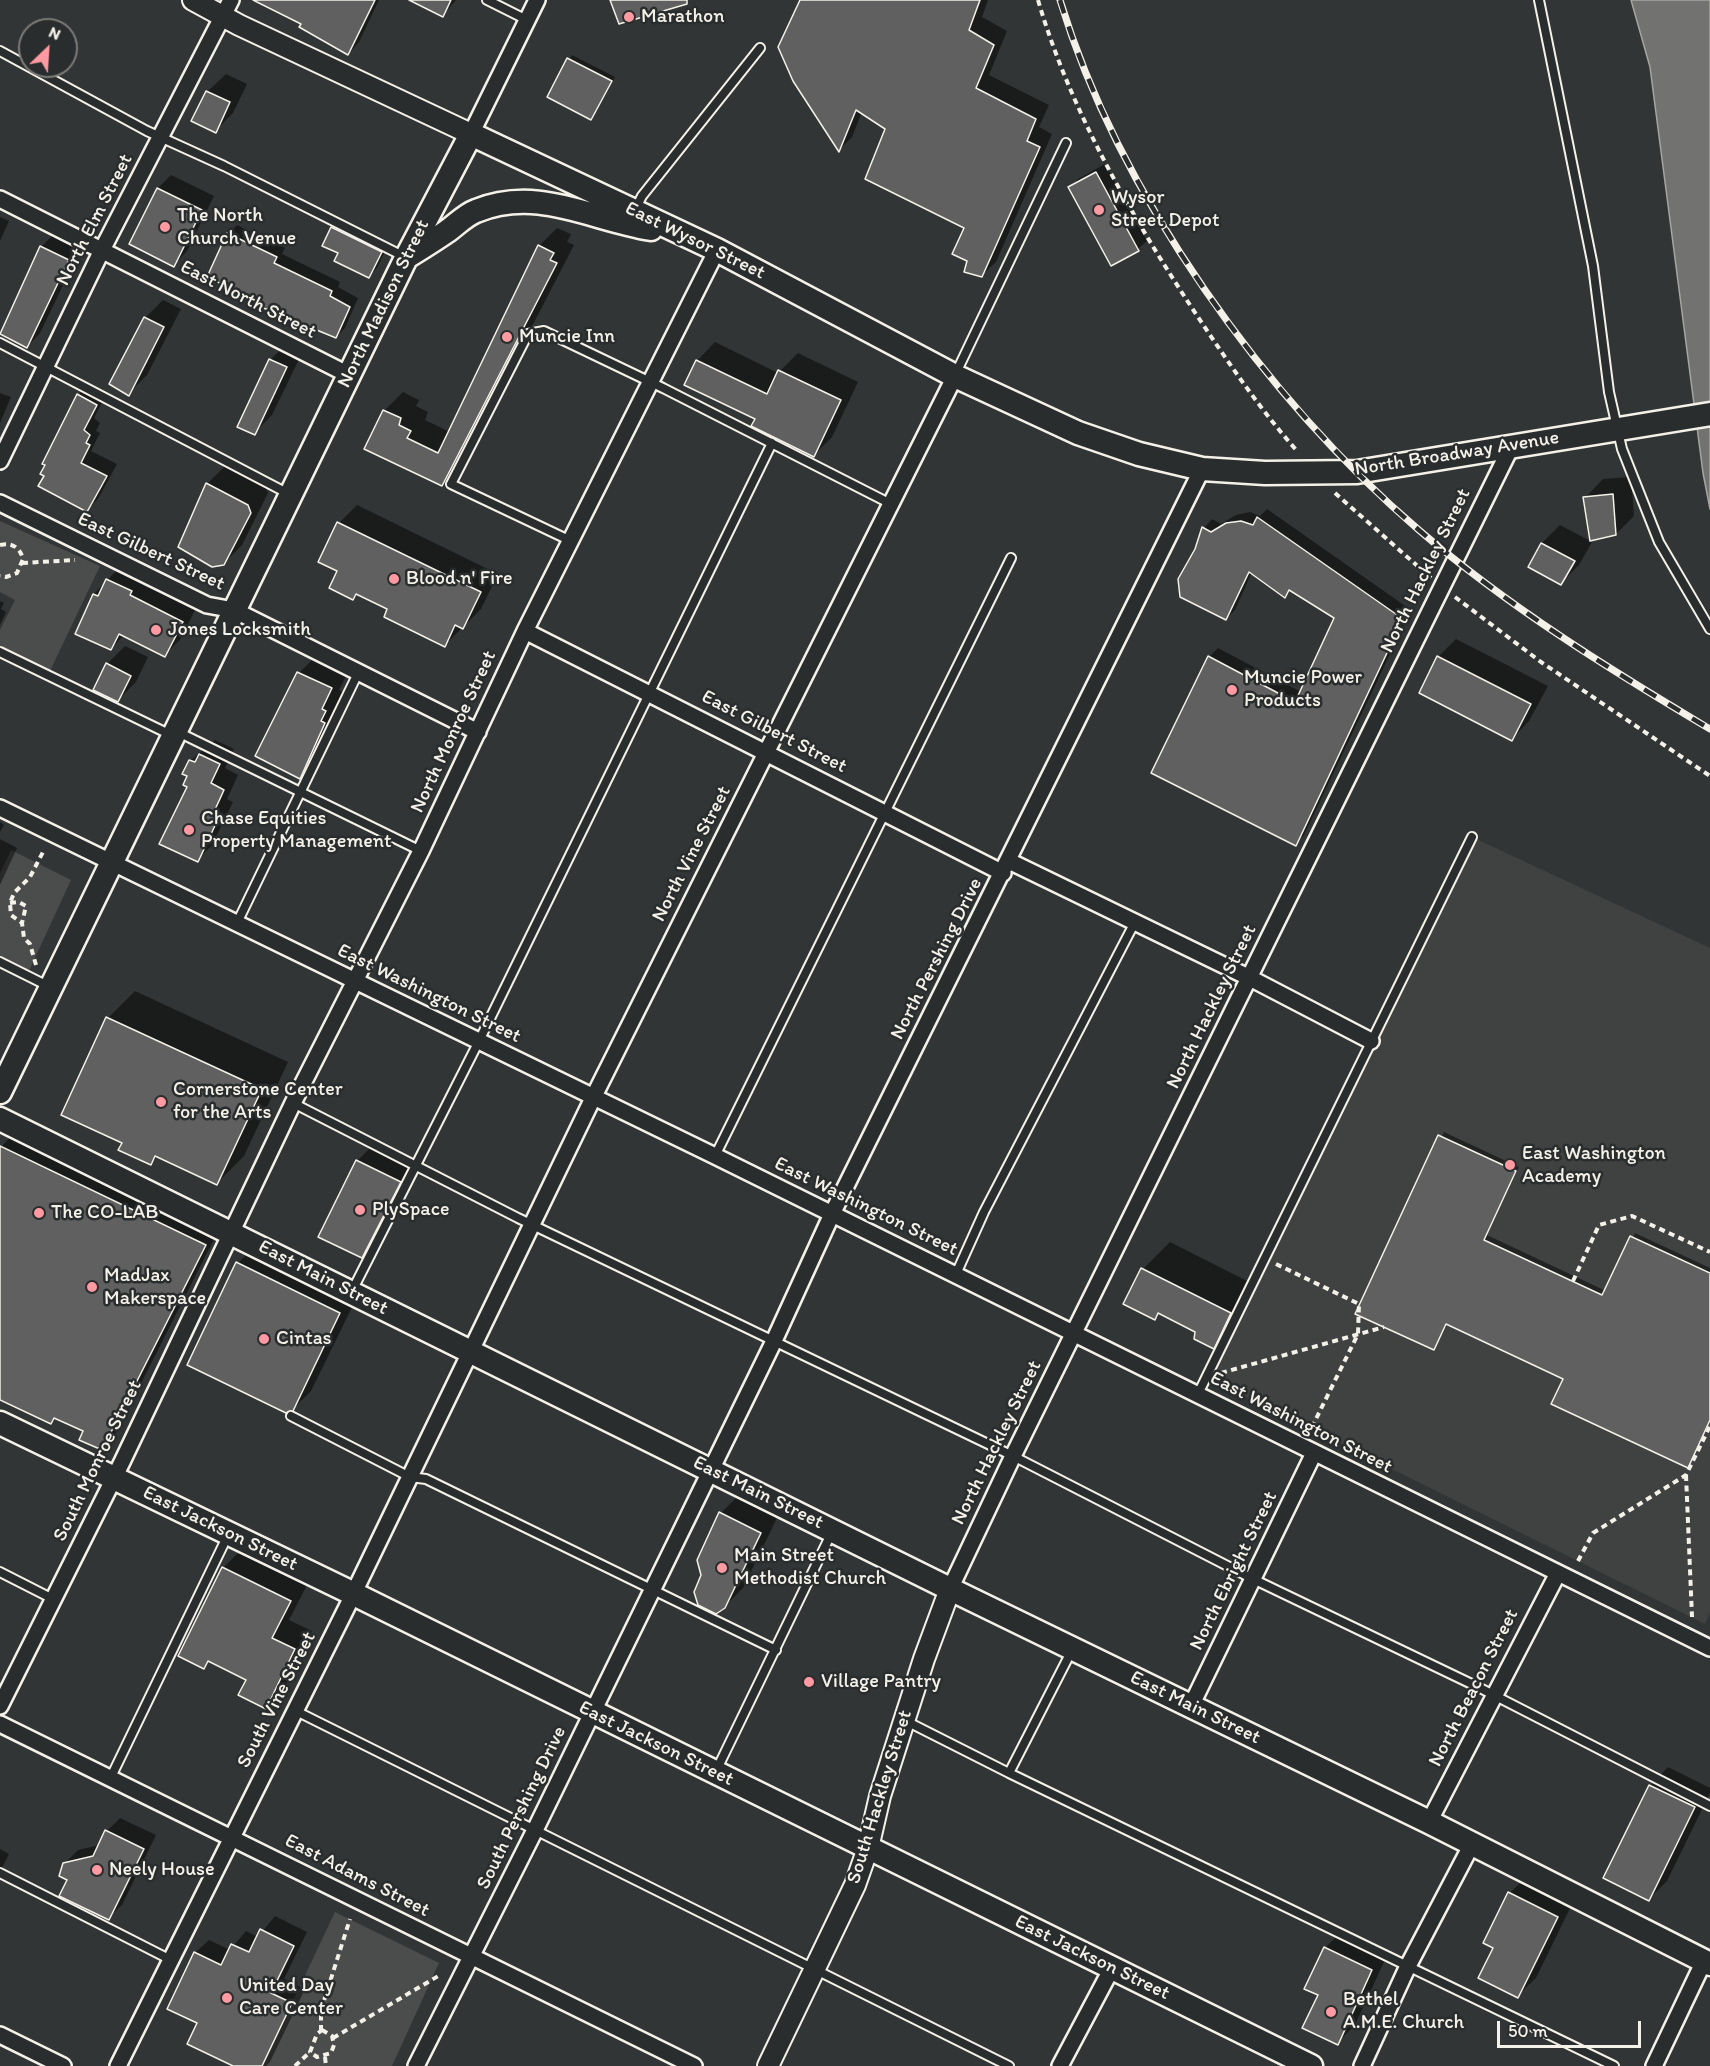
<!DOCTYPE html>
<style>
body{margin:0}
#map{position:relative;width:1710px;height:2066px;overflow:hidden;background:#323535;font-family:Itim,sans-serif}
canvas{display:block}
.north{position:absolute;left:18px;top:18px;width:60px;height:60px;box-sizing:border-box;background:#2a2d2e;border:2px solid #7b7b78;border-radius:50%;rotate:25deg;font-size:16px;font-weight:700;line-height:24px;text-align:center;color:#f4f1e8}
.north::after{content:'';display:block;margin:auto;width:21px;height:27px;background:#ff9aa2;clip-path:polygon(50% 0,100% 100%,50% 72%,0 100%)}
.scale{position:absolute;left:1497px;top:2021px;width:144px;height:27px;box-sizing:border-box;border:3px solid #f4f1e8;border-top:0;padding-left:8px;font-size:18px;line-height:21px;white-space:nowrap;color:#f4f1e8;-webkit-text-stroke:4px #2a2d2e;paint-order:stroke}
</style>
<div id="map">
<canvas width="1710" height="2066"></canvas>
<div class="north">N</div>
<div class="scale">50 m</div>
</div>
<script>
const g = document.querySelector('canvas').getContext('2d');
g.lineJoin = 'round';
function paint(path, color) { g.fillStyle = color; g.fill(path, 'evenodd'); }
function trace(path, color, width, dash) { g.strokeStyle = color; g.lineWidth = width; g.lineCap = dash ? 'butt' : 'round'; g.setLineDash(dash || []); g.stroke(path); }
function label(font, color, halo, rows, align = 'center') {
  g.font = font + ' Itim,sans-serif'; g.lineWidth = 5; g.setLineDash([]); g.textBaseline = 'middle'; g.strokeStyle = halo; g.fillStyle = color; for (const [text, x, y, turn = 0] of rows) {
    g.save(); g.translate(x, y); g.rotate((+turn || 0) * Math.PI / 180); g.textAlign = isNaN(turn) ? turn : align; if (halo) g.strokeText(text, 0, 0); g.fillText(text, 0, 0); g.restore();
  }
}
paint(new Path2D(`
 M 1472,837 L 1710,948 L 1710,1612 L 1705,1624 L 1206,1377 Z`), '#404242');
paint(new Path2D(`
 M 0,521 L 100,566 L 50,671 L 0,647 L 0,630 L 15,600 L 0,592 Z
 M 11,850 L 71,880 L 28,973 L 0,958 L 0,873 Z
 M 335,1912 L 439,1963 L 392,2066 L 262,2066 Z`), '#4b4d4c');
const water = new Path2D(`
 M 1631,0 L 1710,0 L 1710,509 L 1703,473 L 1650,67 Z`);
paint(water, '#727370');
trace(water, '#a6a5a0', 1.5);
paint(new Path2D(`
 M 259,0 L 379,0 L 359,42 L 348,54 L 303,23 Z
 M 413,0 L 456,0 L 443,15 Z
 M 802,0 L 988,0 L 982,17 L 1007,31 L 989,75 L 1049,105 L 1039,127 L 1052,134 L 996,262 L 982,275 L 969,260 L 966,227 L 887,128 L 862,112 L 852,137 L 839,150 Z
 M 572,55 L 615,77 L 591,118 L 549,96 Z
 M 226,74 L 247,84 L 233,113 L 215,131 L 207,92 Z
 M 1105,164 L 1147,241 L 1138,249 L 1112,264 L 1070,187 L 1078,179 Z
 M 171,175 L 214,196 L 187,251 L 174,265 L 158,188 Z
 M 0,217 L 9,221 L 0,241 Z
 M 341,219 L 389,243 L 377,268 L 369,276 L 340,252 L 324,245 L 332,228 Z
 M 237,225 L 285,248 L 282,254 L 340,282 L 338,287 L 358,298 L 345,328 L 336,337 L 265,302 L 228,234 Z
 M 557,228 L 571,234 L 567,242 L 574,245 L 460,466 L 442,484 L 366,448 L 385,410 L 403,392 L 419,400 L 416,406 L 428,412 L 425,420 L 450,432 L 539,246 Z
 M 55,233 L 82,246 L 40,333 L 27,347 L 1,335 L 41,247 Z
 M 163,300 L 181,309 L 147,375 L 128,394 L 145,318 Z
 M 289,342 L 304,349 L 272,415 L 254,433 L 270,360 Z
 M 715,342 L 778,373 L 798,353 L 858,382 L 832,437 L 813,456 L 757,418 L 686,384 L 697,361 Z
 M 89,384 L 107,393 L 94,418 L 100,423 L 96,431 L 100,433 L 91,451 L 117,464 L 98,499 L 87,510 L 46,475 L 78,395 Z
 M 0,393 L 11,397 L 0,423 Z
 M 225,466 L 266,487 L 268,493 L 242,545 L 224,563 L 207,484 Z
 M 1631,477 L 1634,516 L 1616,534 L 1585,498 L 1603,479 Z
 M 357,505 L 498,574 L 481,609 L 445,645 L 389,608 L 358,593 L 353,598 L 339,570 L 339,523 Z
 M 1267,509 L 1411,610 L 1304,835 L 1296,844 L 1209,657 L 1218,648 L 1301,692 L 1336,618 L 1291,590 L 1284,596 L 1252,572 L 1235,610 L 1226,619 L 1196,549 L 1204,528 L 1212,519 L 1221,524 L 1236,515 L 1250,512 L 1260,516 Z
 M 1560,525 L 1592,542 L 1579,565 L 1561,583 L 1530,566 L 1542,543 Z
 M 122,565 L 197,606 L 180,640 L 164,655 L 124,635 L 111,649 L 77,633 L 94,594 Z
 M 0,601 L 4,603 L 1,609 L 6,612 L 0,625 Z
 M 1456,639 L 1548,686 L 1529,721 L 1511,740 L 1438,657 Z
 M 125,646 L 148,657 L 136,682 L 117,701 L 107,664 Z
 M 317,655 L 349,670 L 339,690 L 343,692 L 338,702 L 342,705 L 318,759 L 300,777 L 299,673 Z
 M 215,740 L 234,749 L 225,768 L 238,775 L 227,799 L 233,802 L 212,845 L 197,860 L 189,786 L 190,761 Z
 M 0,822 L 4,825 L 0,832 Z
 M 0,839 L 17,848 L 0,885 Z
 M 135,991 L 288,1062 L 244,1156 L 217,1183 L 158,1156 L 151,1164 L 108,1018 Z
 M 1444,1132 L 1519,1167 L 1487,1235 L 1606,1291 L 1635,1233 L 1710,1268 L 1710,1422 L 1687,1466 L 1565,1378 L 1448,1323 L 1434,1349 L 1357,1313 Z
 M 14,1133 L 218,1231 L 115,1435 L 101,1449 L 85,1431 L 57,1417 L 51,1423 L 0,1398 L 0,1148 Z
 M 371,1147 L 413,1168 L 375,1243 L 362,1257 L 357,1161 Z
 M 1170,1242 L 1257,1286 L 1240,1320 L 1213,1347 L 1197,1331 L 1160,1312 L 1154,1318 L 1143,1269 Z
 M 256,1245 L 358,1295 L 311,1391 L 293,1409 L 238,1263 Z
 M 739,1495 L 779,1514 L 743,1588 L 724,1607 L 721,1513 Z
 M 241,1550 L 308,1583 L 289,1620 L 312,1631 L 284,1689 L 266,1707 L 248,1679 L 210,1660 L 203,1667 L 223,1568 Z
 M 1668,1767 L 1710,1788 L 1710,1793 L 1667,1881 L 1649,1899 L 1650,1786 Z
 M 120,1818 L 156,1835 L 122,1905 L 108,1918 L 69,1879 L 64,1864 L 78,1850 L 100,1845 L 107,1831 Z
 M 0,1849 L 9,1854 L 0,1872 Z
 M 1528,1875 L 1575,1898 L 1536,1978 L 1517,1996 L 1495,1947 L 1510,1893 Z
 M 275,1916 L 307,1932 L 284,1979 L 305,1989 L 270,2062 L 266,2066 L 237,2066 L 199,2022 L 195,1953 L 209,1940 L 230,1950 L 246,1931 L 258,1937 Z
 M 1343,1930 L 1389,1951 L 1355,2025 L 1337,2043 L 1320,1995 L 1325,1948 Z`), '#0007');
const building = new Path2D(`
 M 253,0 L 375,0 L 348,55 L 299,27 L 301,24 Z
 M 409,0 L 451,0 L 443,17 Z
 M 610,0 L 687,0 L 687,4 L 619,24 Z
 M 800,0 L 980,0 L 969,30 L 994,45 L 976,88 L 1036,119 L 1027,141 L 1040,147 L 982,277 L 964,272 L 967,261 L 952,254 L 964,228 L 865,179 L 885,129 L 856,110 L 839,152 L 793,81 L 778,47 Z
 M 567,58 L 612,81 L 591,120 L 547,97 Z
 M 206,91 L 230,102 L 216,133 L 191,121 Z
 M 1096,172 L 1139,251 L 1111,266 L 1068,187 Z
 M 157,188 L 202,210 L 174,267 L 129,244 Z
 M 331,227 L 382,252 L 369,278 L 334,261 L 338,253 L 322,246 Z
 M 227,233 L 277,257 L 274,263 L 332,291 L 330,296 L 350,307 L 336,338 L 261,307 L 262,303 L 207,277 Z
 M 538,245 L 554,253 L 550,260 L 557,263 L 442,486 L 364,449 L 383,410 L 401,418 L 399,425 L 411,431 L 407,438 L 438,453 Z
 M 40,246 L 69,260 L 27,348 L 0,334 Z
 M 144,317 L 164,327 L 129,396 L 109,384 Z
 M 269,359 L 287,367 L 255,435 L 237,427 Z
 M 696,360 L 767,394 L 778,370 L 841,400 L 814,457 L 751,426 L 755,419 L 684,385 Z
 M 77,394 L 97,405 L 84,430 L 90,435 L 86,443 L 90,445 L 81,463 L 107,476 L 87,512 L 38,486 L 44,476 L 40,474 L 45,465 L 42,464 Z
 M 206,483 L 248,505 L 251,513 L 224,565 L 212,567 L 178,547 Z
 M 1613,494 L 1616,535 L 1590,541 L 1583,497 Z
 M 1257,517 L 1403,619 L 1296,846 L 1151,773 L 1208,656 L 1295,702 L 1334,618 L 1289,590 L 1285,598 L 1249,572 L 1226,620 L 1180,597 L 1178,579 L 1195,549 L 1202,527 L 1211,532 L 1226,523 L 1241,521 L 1253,525 Z
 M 337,522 L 481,592 L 463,629 L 455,625 L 445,647 L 384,617 L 387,609 L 356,594 L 353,600 L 329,588 L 337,571 L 318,562 Z
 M 1541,543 L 1575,561 L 1561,585 L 1528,567 Z
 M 106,579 L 132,591 L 130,595 L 183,622 L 165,657 L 119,634 L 111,650 L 75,634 L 93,594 L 98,596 Z
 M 1437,656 L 1531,704 L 1512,741 L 1419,693 Z
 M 106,663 L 131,676 L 118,702 L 93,690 Z
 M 297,672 L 332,688 L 322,709 L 326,711 L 321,721 L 325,723 L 300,779 L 255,756 Z
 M 199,754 L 220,764 L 211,783 L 224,790 L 213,814 L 219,817 L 198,862 L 159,844 L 187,787 L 183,785 L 187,776 L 182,774 L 189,760 L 195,762 Z
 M 106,1017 L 262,1089 L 217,1185 L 155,1156 L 151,1165 L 118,1150 L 122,1143 L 61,1115 Z
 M 1438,1135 L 1516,1171 L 1484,1240 L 1602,1295 L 1630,1236 L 1710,1273 L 1710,1420 L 1688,1468 L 1551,1404 L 1563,1379 L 1446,1324 L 1434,1350 L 1355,1314 Z
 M 0,1146 L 206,1245 L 102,1450 L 79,1440 L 83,1431 L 54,1418 L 51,1424 L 0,1400 Z
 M 356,1160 L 401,1182 L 362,1258 L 318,1237 Z
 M 236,1262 L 340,1313 L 293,1411 L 286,1413 L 187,1365 Z
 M 1141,1268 L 1231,1313 L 1214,1349 L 1194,1339 L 1195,1332 L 1158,1313 L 1155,1320 L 1123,1304 Z
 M 719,1512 L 761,1533 L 725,1608 L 716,1614 L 698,1605 L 694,1592 L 701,1575 L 697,1560 Z
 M 222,1567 L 291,1601 L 272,1638 L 295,1649 L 266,1709 L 238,1695 L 246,1680 L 208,1661 L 204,1669 L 178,1656 Z
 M 1649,1785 L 1695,1807 L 1649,1901 L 1603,1878 Z
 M 105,1830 L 144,1849 L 109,1920 L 59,1896 L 67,1880 L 59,1876 L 63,1863 L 93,1856 Z
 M 1508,1892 L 1558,1917 L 1518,1998 L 1478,1978 L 1493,1948 L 1483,1943 Z
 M 260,1929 L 294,1946 L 271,1993 L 292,2003 L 262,2066 L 233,2066 L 187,2044 L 197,2023 L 167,2009 L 194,1952 L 221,1965 L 231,1944 L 249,1952 Z
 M 1324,1947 L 1372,1970 L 1338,2045 L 1302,2028 L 1318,1995 L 1304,1989 Z`);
paint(building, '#5f605f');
trace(building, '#f4f1e8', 1.5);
const service = new Path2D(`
 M 487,0 L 527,20
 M 1539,0 L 1593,266 L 1609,392 L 1622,449 L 1659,542 L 1710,629
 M 0,51 L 147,131 L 224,166 L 405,257
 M 635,210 L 642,196 L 760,48
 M 0,343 L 289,494
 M 955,375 L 1066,143
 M 571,541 L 451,484 L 528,334 L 544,331 L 663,388 L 891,504
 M 0,652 L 171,735
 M 178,732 L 421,851
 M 237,923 L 359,671
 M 0,962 L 50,987
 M 293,1103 L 518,1218 L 1013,1456 L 1253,1579 L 1480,1688 L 1710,1806
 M 715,1156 L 1011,558
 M 956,1274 L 984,1212 L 1135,922
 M 352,1291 L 479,1041 L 772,443
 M 1198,1394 L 1472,837
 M 291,1416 L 410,1477 L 426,1479 L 776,1650
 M 0,1572 L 53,1599
 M 1071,1652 L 1009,1773 L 1614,2066
 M 296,1711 L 1009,2066
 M 906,1721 L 1009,1773
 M 717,1769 L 832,1532
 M 111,1777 L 228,1535
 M 0,1873 L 171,1960`);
const minor = new Path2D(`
 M 471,134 L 537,0
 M 0,199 L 349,375
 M 0,461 L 102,250 L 231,0
 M 0,503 L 207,605 L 234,610 L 478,732
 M 525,631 L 1003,873
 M 0,808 L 715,1156 L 1710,1648
 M 1009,861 L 1250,978 L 1371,1041
 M 950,1589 L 1013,1456 L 1512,445
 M 0,1706 L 122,1462 L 293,1103 L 421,851 L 525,631 L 717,250
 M 1191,1706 L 1314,1453
 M 0,1724 L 694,2066
 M 1429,1822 L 1558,1573
 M 0,2035 L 63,2066
 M 118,2066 L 347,1607 L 594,1096 L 955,376
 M 416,2066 L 535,1830 L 773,1343 L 832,1214 L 1202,469
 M 1060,2066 L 1112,1968
 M 1362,2066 L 1408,1966 L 1472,1844
 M 1654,2066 L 1704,1961`);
const tertiary = new Path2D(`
 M 193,0 L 239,25 L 471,134
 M 768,2066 L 855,1885 L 868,1848 L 880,1796 L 924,1659 L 950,1589`);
const secondary = new Path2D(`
 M 407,257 C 420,249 433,241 446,232 C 455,226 465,215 476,211 C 538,186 590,219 651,229
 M 0,1092 L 406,258 L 471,134 L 717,250 L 955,376 L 1078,433 L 1139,454 L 1202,469 L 1265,473 L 1357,472 L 1710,414
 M 0,1119 L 950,1589 L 1429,1822 L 1710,1964
 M 0,1423 L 354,1594 L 1311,2066`);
trace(service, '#f4f1e8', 12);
trace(minor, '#f4f1e8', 20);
trace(tertiary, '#f4f1e8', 24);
trace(secondary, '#f4f1e8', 27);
trace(new Path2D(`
 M 1038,0 C 1070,109 1128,210 1190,305 C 1224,356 1257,406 1298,452
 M 1335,493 L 1431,578
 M 0,545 C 11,542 20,547 23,559 L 17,573 L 6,577 L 0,576
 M 22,563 L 75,560
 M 1455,597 L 1541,662 L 1710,776
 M 10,903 L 19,902 L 26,906 L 22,923
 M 36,965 L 30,944 L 24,938 L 22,923 L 11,915 L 10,903 L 14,893 L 30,877 L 43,852
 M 1276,1264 L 1359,1304 L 1358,1334 L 1311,1429
 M 1573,1281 L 1599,1225 L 1632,1216 L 1710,1252
 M 1221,1373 L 1384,1327
 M 1686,1475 L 1692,1617
 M 1578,1561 L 1593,1533 L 1686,1475 L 1710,1426
 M 322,2030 L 332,2036 L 334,2045 L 331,2053 L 317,2057 L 310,2052 L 317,2034 Z
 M 321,2031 L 321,2010 L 350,1919
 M 333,2038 L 440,1975
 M 325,2057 L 326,2066
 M 295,2066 L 310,2052`), '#f4f1e8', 4, [6, 4.5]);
trace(service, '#2a2d2e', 8);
trace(minor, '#2a2d2e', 15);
trace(tertiary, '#2a2d2e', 20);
trace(secondary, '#2a2d2e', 22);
const rail = new Path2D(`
 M 1060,0 C 1119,195 1266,399 1420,531 C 1509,607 1609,669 1710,729`);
trace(rail, '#f4f1e8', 7);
trace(rail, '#2a2d2e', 4.5, [14]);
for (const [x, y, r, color] of [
 [629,17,6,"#ff9aa2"],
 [1099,210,6,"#ff9aa2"],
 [165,227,6,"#ff9aa2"],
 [507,337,6,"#ff9aa2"],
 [394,579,6,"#ff9aa2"],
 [156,630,6,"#ff9aa2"],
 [1232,690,6,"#ff9aa2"],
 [189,830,6,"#ff9aa2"],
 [161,1102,6,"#ff9aa2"],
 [1510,1165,6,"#ff9aa2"],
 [360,1210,6,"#ff9aa2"],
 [39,1213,6,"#ff9aa2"],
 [92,1287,6,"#ff9aa2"],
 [264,1339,6,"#ff9aa2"],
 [722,1568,6,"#ff9aa2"],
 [809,1682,6,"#ff9aa2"],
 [97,1870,6,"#ff9aa2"],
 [227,1998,6,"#ff9aa2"],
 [1331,2012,6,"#ff9aa2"]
]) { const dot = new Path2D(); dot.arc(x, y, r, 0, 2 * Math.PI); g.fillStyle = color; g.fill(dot); trace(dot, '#2a2d2e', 2); }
label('20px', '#f4f1e8', '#2a2d2e', [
 ["Marathon",641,17],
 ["Wysor",1111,198],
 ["Street Depot",1111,221],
 ["The North",177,216],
 ["Church Venue",177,239],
 ["Muncie Inn",519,337],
 ["Blood n' Fire",406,579],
 ["Jones Locksmith",168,630],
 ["Muncie Power",1244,678],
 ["Products",1244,701],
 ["Chase Equities",201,819],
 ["Property Management",201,842],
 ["Cornerstone Center",173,1090],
 ["for the Arts",173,1113],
 ["East Washington",1522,1154],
 ["Academy",1522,1177],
 ["PlySpace",372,1210],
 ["The CO-LAB",51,1213],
 ["MadJax",104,1276],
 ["Makerspace",104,1299],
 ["Cintas",276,1339],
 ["Main Street",734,1556],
 ["Methodist Church",734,1579],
 ["Village Pantry",821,1682],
 ["Neely House",109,1870],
 ["United Day",239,1986],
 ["Care Center",239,2009],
 ["Bethel",1343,2000],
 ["A.M.E. Church",1343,2023]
], 'left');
label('20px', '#f4f1e8', '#2a2d2e', [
 ["North Elm Street",95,220,-63],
 ["East Wysor Street",695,241,26],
 ["East North Street",248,300,27],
 ["North Madison Street",384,304,-64],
 ["North Broadway Avenue",1457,454,-9],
 ["East Gilbert Street",151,552,25],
 ["North Hackley Street",1426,571,-64],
 ["North Monroe Street",454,732,-65],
 ["East Gilbert Street",774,732,27],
 ["North Vine Street",692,854,-63],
 ["North Pershing Drive",937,959,-63],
 ["East Washington Street",429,994,26],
 ["North Hackley Street",1212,1007,-64],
 ["East Washington Street",866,1207,26],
 ["East Main Street",323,1278,27],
 ["East Washington Street",1301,1423,27],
 ["North Hackley Street",997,1443,-64],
 ["South Monroe Street",98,1461,-64],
 ["East Main Street",758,1493,26],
 ["East Jackson Street",220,1529,26],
 ["North Ebright Street",1234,1571,-64],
 ["North Beacon Street",1474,1688,-63],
 ["South Vine Street",277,1700,-63],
 ["East Main Street",1195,1708,26],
 ["East Jackson Street",656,1744,26],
 ["South Hackley Street",880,1797,-73],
 ["South Pershing Drive",522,1808,-64],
 ["East Adams Street",357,1876,27],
 ["East Jackson Street",1092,1958,26]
]);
</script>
